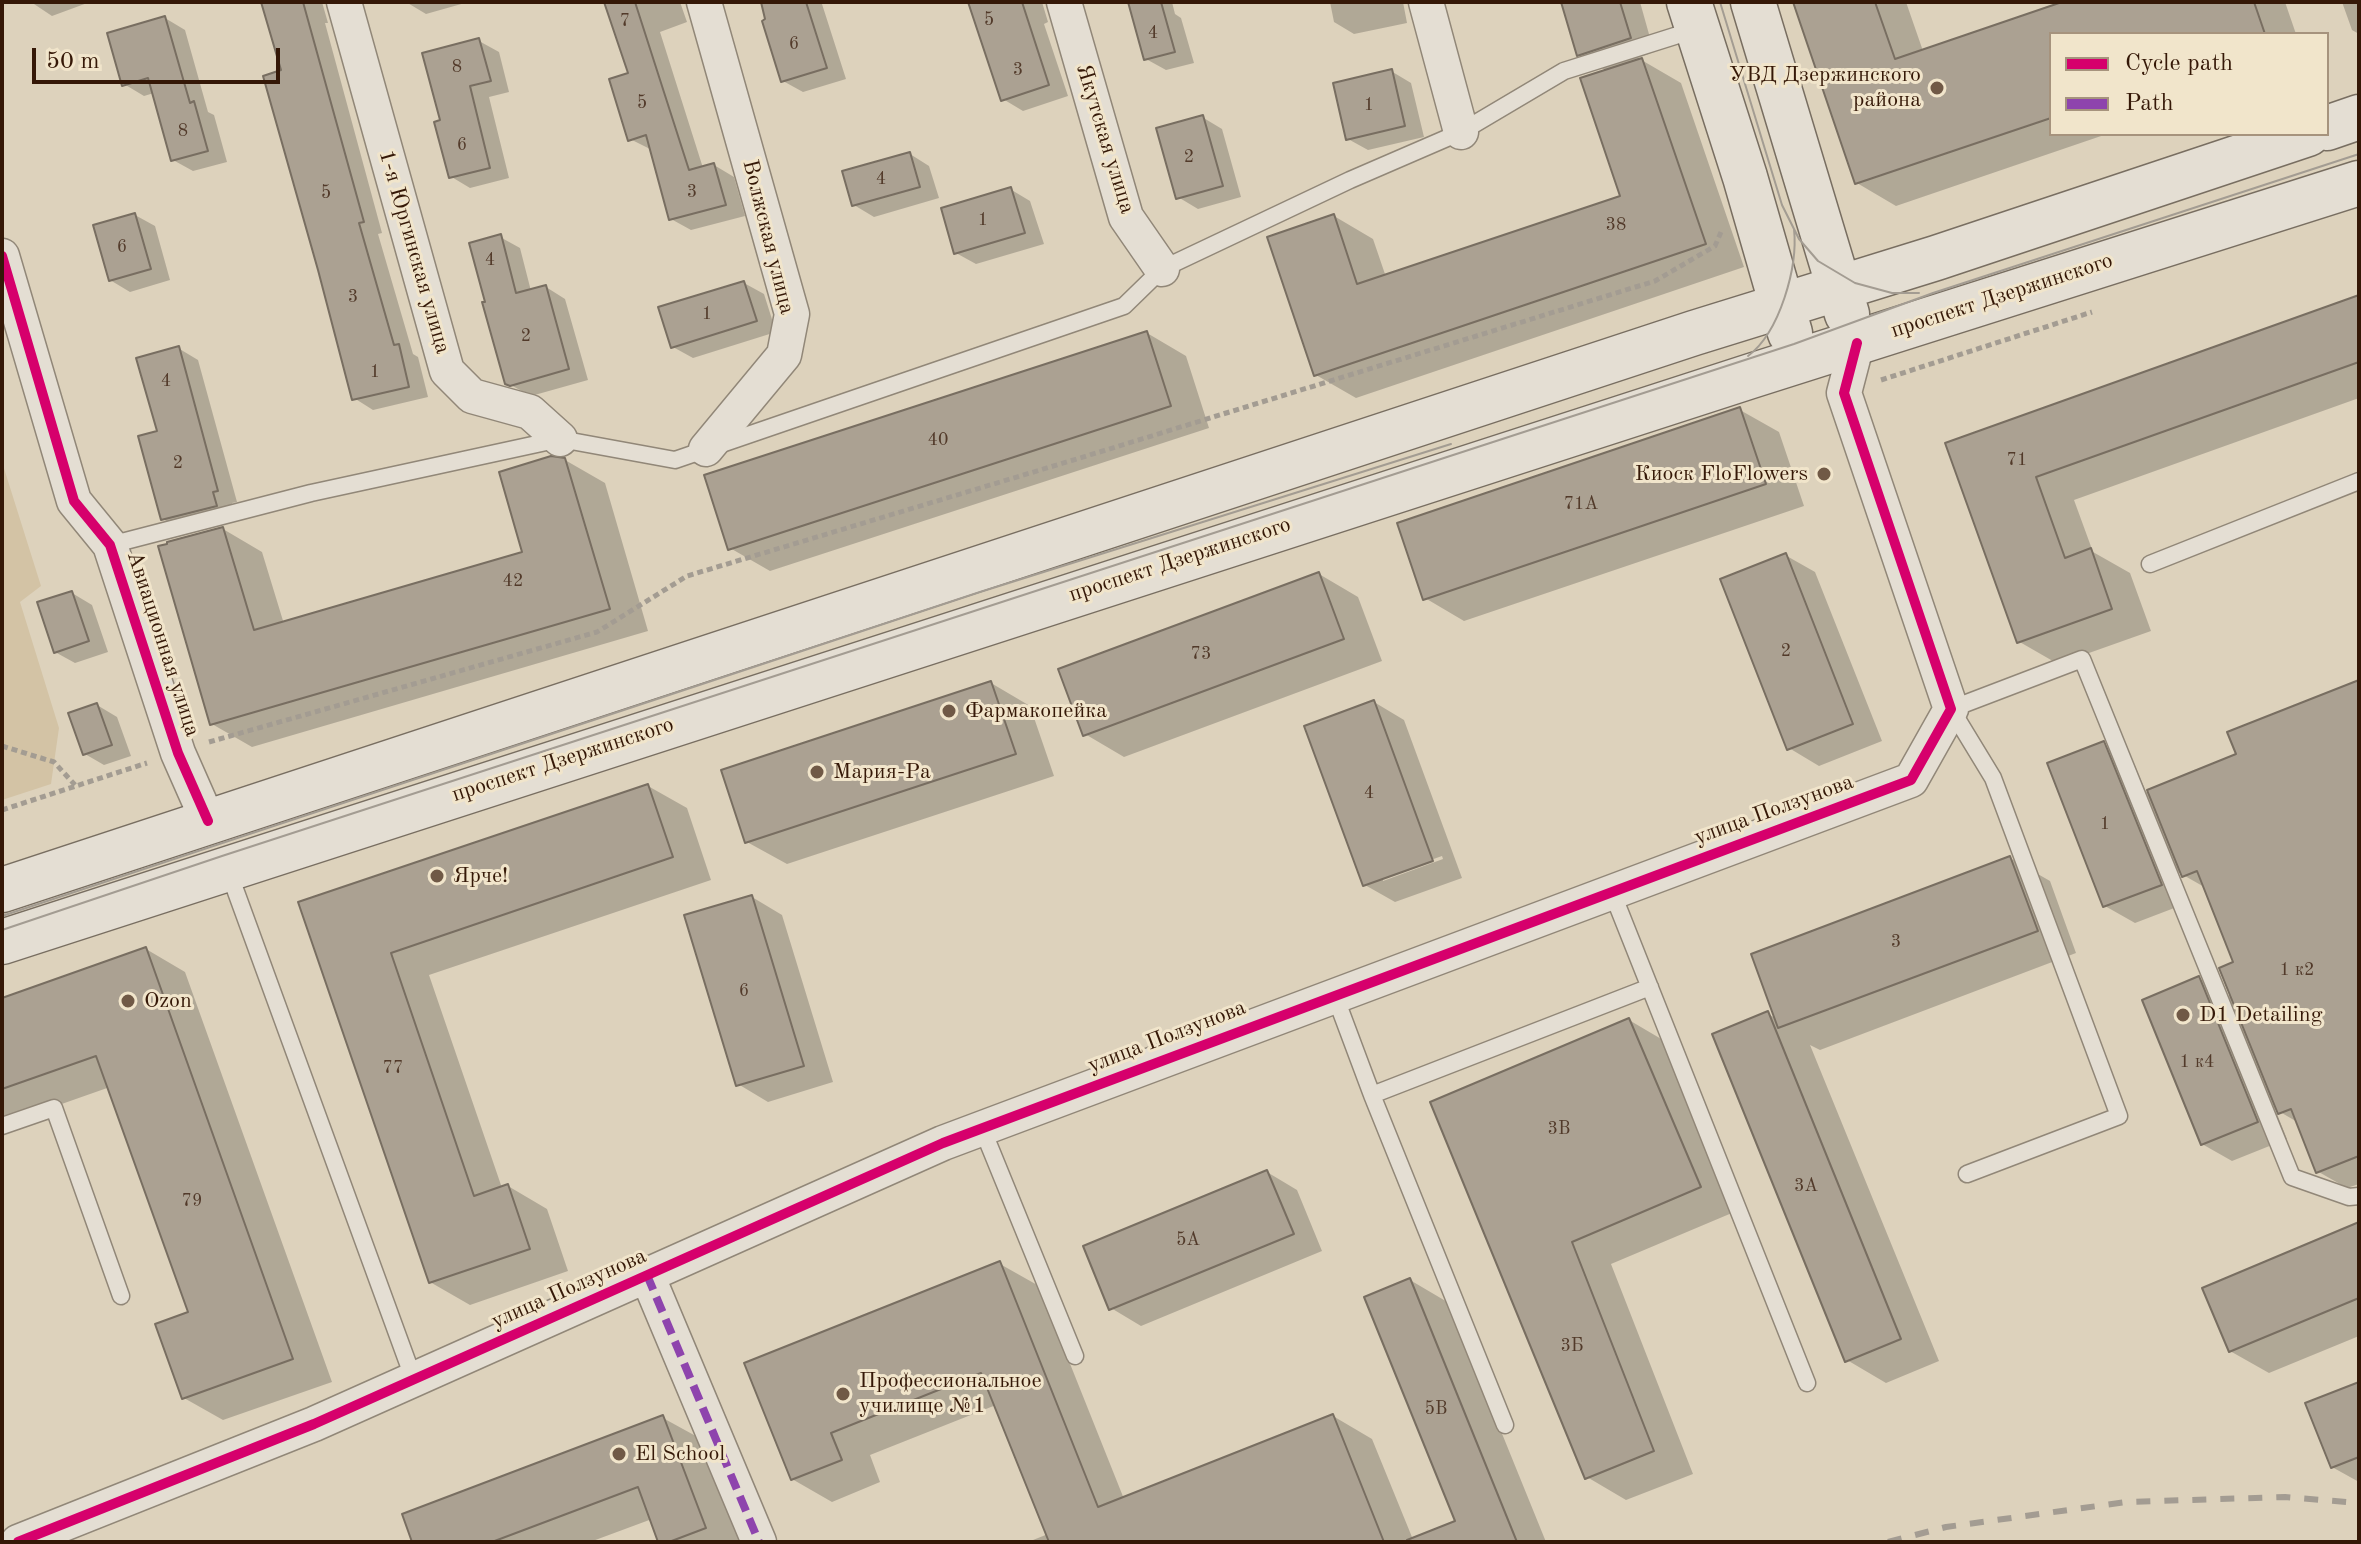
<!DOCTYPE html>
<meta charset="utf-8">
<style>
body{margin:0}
#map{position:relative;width:2361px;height:1544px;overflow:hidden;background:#ddd2bc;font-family:"Old Standard TT",serif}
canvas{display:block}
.frame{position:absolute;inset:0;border:4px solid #351807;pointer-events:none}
.legend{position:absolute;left:2049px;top:32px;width:280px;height:104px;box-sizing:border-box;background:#f1e5cb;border:2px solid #a6937d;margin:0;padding:10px 14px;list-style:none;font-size:24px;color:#351807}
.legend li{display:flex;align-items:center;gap:16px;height:40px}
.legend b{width:40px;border:2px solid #a6937d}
.scale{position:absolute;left:32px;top:48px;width:248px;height:36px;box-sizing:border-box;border:4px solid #351807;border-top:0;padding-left:10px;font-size:24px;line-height:28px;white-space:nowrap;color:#351807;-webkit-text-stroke:6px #f1e5cb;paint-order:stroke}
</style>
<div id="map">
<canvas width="2361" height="1544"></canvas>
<div class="frame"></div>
<ul class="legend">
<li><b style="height:10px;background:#d6006c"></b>Cycle path</li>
<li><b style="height:10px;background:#8e44ad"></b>Path</li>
</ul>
<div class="scale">50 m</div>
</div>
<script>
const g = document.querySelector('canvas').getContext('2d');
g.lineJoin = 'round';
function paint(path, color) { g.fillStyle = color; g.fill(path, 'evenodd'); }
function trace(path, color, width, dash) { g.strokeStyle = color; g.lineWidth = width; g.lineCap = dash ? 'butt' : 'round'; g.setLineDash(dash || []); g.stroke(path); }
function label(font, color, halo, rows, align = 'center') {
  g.font = font + ' "Old Standard TT",serif'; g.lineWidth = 6; g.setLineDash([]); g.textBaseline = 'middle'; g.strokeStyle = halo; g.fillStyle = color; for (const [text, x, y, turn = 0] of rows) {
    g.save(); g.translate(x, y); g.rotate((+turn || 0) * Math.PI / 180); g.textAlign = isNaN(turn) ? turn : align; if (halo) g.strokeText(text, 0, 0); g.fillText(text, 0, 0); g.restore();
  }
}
paint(new Path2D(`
 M 2,462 L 41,586 L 20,602 L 59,728 L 51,784 L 2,800 Z`), '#d3c3a5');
paint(new Path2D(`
 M 31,2 L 90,2 L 52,16 Z
 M 263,2 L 322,2 L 328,23 L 325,23 L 382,233 L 378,234 L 413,354 L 418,357 L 428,397 L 373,410 L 354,398 L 283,72 Z
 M 406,2 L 465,2 L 465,3 L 426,14 Z
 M 606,2 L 680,2 L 687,22 L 660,32 L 703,168 L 714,165 L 734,177 L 745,216 L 691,230 L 671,219 L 652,150 L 630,139 L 631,74 Z
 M 763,2 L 829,2 L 822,4 L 846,79 L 803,92 L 783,81 Z
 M 971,2 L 1042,2 L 1048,22 L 1044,24 L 1068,96 L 1023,111 L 1003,99 Z
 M 1130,2 L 1172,2 L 1175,14 L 1181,18 L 1194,63 L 1166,70 L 1146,59 Z
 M 1330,2 L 1403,2 L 1407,23 L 1354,34 L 1334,22 Z
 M 1563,2 L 1640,2 L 1654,52 L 1638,58 L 1681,83 L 1744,267 L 1356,398 L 1316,375 L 1334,216 L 1373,239 L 1386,277 L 1622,197 L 1607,71 L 1578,54 Z
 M 1795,2 L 1906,2 L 1923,51 L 2068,2 L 2285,2 L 2296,34 L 2051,34 L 2051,134 L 2107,134 L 1896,206 L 1857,183 Z
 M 2342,2 L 2359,2 L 2359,34 L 2352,30 Z
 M 165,18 L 185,30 L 208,112 L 214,115 L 227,162 L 193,171 L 173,160 L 154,93 L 144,96 L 124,84 Z
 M 479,41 L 499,52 L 509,92 L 489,97 L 509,178 L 470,188 L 450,176 L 443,122 Z
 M 1391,71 L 1411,83 L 1424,137 L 1368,150 L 1348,139 Z
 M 1202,117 L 1222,129 L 1241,197 L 1198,209 L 1178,197 Z
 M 910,154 L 929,166 L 939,198 L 874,217 L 854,205 Z
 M 1010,189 L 1030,201 L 1044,244 L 976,264 L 956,253 Z
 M 135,215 L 155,226 L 170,280 L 130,292 L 110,280 Z
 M 500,237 L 520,248 L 531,291 L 546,287 L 565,299 L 588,380 L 531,396 L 507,383 Z
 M 744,283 L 764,294 L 776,332 L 693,358 L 673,347 Z
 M 2359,297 L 2359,398 L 2074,500 L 2093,552 L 2130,573 L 2151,631 L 2058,664 L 2018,641 L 1947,444 Z
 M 1147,333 L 1186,356 L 1209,428 L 770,571 L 730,548 Z
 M 178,348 L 198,360 L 237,502 L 232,503 L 236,517 L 183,531 L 163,519 L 160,432 Z
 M 1740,410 L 1779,432 L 1804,506 L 1464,621 L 1425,598 Z
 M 565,460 L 605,483 L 648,631 L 252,747 L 212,724 L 223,529 L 262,552 L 284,624 L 525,554 Z
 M 1785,555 L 1815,572 L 1882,741 L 1819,766 L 1789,748 Z
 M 1319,574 L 1358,597 L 1382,661 L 1124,757 L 1085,734 Z
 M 72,593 L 92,605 L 108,652 L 75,663 L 55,652 Z
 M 991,683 L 1030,706 L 1054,776 L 787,864 L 747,842 Z
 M 2359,683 L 2359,1184 L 2347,1188 L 2317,1171 L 2299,1123 L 2275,1109 L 2287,1139 L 2232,1161 L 2202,1144 L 2199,978 L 2234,999 L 2236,963 L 2206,888 L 2178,872 L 2190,902 L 2135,923 L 2105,906 L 2103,744 L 2133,761 L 2146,792 L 2239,755 Z
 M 1374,702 L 1404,720 L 1462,878 L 1395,902 L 1365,885 ZM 1442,856 L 1443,859 L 1383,881 L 1383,877 Z
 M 97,705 L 117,717 L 131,756 L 104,765 L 85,754 Z
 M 648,786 L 687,808 L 711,880 L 429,975 L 502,1188 L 508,1186 L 547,1209 L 568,1271 L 470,1305 L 430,1282 L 301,904 Z
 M 2010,858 L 2050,881 L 2076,953 L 1820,1050 L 1810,1045 L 1939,1361 L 1886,1383 L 1847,1360 L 1768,1014 L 1777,1019 Z
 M 752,897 L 782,915 L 833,1082 L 768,1102 L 738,1084 Z
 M 146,949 L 185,972 L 332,1382 L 223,1420 L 184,1398 L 191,1314 L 110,1087 L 2,1125 L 2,1000 Z
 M 1629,1020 L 1668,1043 L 1739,1210 L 1611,1264 L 1693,1474 L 1626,1500 L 1587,1477 L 1433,1103 Z
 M 1267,1172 L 1297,1190 L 1322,1251 L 1141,1326 L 1111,1308 Z
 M 2359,1224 L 2359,1336 L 2269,1373 L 2230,1351 Z
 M 1000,1264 L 1039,1286 L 1124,1499 L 1333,1416 L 1372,1439 L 1414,1542 L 1028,1542 L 1048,1534 L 996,1405 L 870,1455 L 880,1482 L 832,1502 L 792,1479 L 746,1364 Z
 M 1410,1280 L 1449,1303 L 1546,1542 L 1447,1542 L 1458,1522 Z
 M 2359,1384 L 2359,1482 L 2332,1467 Z
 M 663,1418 L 703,1440 L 741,1542 L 660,1542 L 652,1519 L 590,1542 L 415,1542 Z`), '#0003');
const building = new Path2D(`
 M 261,2 L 303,2 L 364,222 L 359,223 L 394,345 L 399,344 L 409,387 L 352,400 L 318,270 L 263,76 L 281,70 Z
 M 604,2 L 635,2 L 689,170 L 714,163 L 726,205 L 669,220 L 646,135 L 628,141 L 609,79 L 628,73 Z
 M 761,2 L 806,2 L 827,68 L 781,82 L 762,21 L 765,19 Z
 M 968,2 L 1022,2 L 1049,85 L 1001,101 Z
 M 1128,2 L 1161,2 L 1175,52 L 1144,60 Z
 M 1561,2 L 1620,2 L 1631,38 L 1577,56 Z
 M 1793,2 L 1875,2 L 1895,59 L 2062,2 L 2254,2 L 2265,34 L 2051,34 L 2051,118 L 1855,184 Z
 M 165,16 L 190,103 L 194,101 L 208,151 L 171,161 L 148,78 L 122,86 L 107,33 Z
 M 479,38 L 491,81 L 470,86 L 490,168 L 449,178 L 434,122 L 440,120 L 422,53 Z
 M 1642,58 L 1706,244 L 1314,376 L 1267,237 L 1334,214 L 1357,284 L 1620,196 L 1580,78 Z
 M 1392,69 L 1405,126 L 1346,140 L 1333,83 Z
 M 1203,115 L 1223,186 L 1176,199 L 1156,128 Z
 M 910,152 L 920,187 L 852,206 L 842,171 Z
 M 1011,187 L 1025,233 L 954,254 L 941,208 Z
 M 135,213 L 151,269 L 109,281 L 93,225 Z
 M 501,234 L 516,293 L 546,285 L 569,369 L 510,386 L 505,384 L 482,302 L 485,302 L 469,243 Z
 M 744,281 L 757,321 L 671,348 L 658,307 Z
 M 2359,295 L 2359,362 L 2036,477 L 2065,558 L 2091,548 L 2112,609 L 2017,643 L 1945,443 Z
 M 1147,331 L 1171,406 L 728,550 L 704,475 Z
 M 179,346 L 218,491 L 213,492 L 217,506 L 161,520 L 138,436 L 157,431 L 136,358 Z
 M 1740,407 L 1766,484 L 1423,600 L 1397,523 Z
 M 551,456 L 565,458 L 610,609 L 210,725 L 158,546 L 167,544 L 167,542 L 223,527 L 254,630 L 522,552 L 499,472 Z
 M 1786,553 L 1853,724 L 1787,750 L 1720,579 Z
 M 1319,572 L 1344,639 L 1083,736 L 1058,669 Z
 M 72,591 L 89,641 L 54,653 L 37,602 Z
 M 2359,680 L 2359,1156 L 2316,1173 L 2291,1109 L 2278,1114 L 2219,968 L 2233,962 L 2197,871 L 2182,877 L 2147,790 L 2236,754 L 2227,732 Z
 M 991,681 L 1016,754 L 745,843 L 721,770 Z
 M 1374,700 L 1433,861 L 1363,886 L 1304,726 Z
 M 97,703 L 112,745 L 83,755 L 68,713 Z
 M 2104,741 L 2162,885 L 2103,907 L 2047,763 Z
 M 648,784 L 673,857 L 391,953 L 474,1196 L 508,1184 L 530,1249 L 429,1283 L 298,902 Z
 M 2010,856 L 2038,931 L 1778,1028 L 1751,954 Z
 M 752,895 L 804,1066 L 736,1086 L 684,915 Z
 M 146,947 L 293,1359 L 182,1399 L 155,1324 L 188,1312 L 96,1056 L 2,1089 L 2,998 Z
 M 2199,976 L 2258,1122 L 2201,1145 L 2142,1000 Z
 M 1768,1011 L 1901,1339 L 1845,1362 L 1712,1034 Z
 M 1629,1018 L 1701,1187 L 1572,1242 L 1654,1451 L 1585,1479 L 1430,1102 Z
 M 1267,1170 L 1294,1234 L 1109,1310 L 1083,1246 Z
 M 2359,1222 L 2359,1298 L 2229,1352 L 2202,1288 Z
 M 1000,1261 L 1098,1507 L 1333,1414 L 1384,1542 L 1049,1542 L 981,1373 L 831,1433 L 842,1460 L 791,1480 L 744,1363 Z
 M 1410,1278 L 1517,1542 L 1407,1542 L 1407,1540 L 1455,1521 L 1364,1297 Z
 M 2359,1382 L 2359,1457 L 2331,1468 L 2305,1403 Z
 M 663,1415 L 706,1528 L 669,1542 L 658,1542 L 638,1487 L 492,1542 L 412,1542 L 402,1514 Z`);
paint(building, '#aba192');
trace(building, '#786e61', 2);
const lane = new Path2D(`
 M 110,545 L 311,493 L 560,439 L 675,460 L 1124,306 L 1162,269 L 1350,180 L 1461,132 L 1564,71 L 1697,29
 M 2150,564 L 2359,481
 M 228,870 L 414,1380
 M 1612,892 L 1807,1383
 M 1335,996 L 1372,1095
 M 2,1126 L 54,1108 L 121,1296
 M 982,1128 L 1075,1356
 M 1967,1174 L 2119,1116 L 1993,778 L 1951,709 L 2082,659 L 2292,1177 L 2349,1197 L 2359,1196
 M 1505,1425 L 1372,1095 L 1650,987`);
const street = new Path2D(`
 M 344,2 L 447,371 L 472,396 L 530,412 L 560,439
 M 704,2 L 792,314 L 784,355 L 706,449
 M 1064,2 L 1126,217 L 1162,269
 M 1426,2 L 1461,132
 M 2,256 L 74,501 L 110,545 L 178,753 L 208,821
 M 647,1275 L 759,1542
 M 18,1542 L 314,1424 L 943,1143 L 1911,780 L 1951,709 L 1844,393 L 1857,343`);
const secondary = new Path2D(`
 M 1689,2 L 1745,177 L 1790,333
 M 1753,2 L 1847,314
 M 2327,128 L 2359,117
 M 2,890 L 1694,333 L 1936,258 L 2308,134
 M 2,942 L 1751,376 L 2359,183`);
trace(lane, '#918778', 19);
trace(street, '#918778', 37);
trace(secondary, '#786e61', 47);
trace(new Path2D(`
 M 1881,380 L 2092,312
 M 209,742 L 597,632 L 687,576 L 1080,458 L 1655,281 L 1715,246 L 1721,232
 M 2,746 L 54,762 L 75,785
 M 2,810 L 147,763`), '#a39c92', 5, [6, 4]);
trace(lane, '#e4ded3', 16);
trace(street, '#e4ded3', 34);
trace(secondary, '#e4ded3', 44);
trace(new Path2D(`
 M 1720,2 L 1782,205 L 1799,239 L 1818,261 L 1855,283 L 1892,293 L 1919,293
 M 1748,356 C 1780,332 1798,267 1794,229
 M 2,916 L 980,592 L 1451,444
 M 2,930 L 222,856 L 1794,344 L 1933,293 L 2359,154`), '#a39c92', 2);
trace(new Path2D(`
 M 1888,1542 L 1946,1527 L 2126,1502 L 2285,1497 L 2359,1503`), '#a39c92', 6, [14, 14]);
trace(new Path2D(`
 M 647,1275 L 759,1542`), '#8e44ad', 8, [16, 8]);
trace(new Path2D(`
 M 2,256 L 74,501 L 110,545 L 178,753 L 208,821
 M 18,1542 L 314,1424 L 943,1143 L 1911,780 L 1951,709 L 1844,393 L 1857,343`), '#d6006c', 10);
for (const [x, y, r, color] of [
 [1937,88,8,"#705946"],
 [1824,474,8,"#705946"],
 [949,711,8,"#705946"],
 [817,772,8,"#705946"],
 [437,876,8,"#705946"],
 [128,1001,8,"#705946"],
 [2183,1015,8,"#705946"],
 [843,1394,8,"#705946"],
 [619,1454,8,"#705946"]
]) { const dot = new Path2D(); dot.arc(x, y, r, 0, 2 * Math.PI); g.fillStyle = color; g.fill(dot); trace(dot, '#f1e5cb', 3); }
label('18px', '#523a2a', null, [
 ["5",989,20],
 ["7",625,21],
 ["4",1153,33],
 ["6",794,44],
 ["8",457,67],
 ["3",1018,70],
 ["5",642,103],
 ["1",1369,105],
 ["8",183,131],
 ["6",462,145],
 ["2",1189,157],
 ["4",881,179],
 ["3",692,192],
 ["5",326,193],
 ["1",983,220],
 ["38",1616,225],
 ["6",122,247],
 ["4",490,260],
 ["3",353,297],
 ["1",707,314],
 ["2",526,336],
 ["1",375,372],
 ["4",166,381],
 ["40",938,440],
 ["71",2017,460],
 ["2",178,463],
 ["71А",1581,504],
 ["42",513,581],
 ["2",1786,651],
 ["73",1201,654],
 ["4",1369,793],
 ["1",2105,824],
 ["3",1896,942],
 ["1 к2",2297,970],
 ["6",744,991],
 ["1 к4",2197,1062],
 ["77",393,1068],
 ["3В",1559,1129],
 ["3А",1806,1186],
 ["79",192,1201],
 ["5А",1188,1240],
 ["3Б",1572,1346],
 ["5В",1436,1409]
]);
label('22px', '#351807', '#f1e5cb', [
 ["УВД Дзержинского",1921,75,"right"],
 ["района",1921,100,"right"],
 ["Киоск FloFlowers",1808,474,"right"],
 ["Фармакопейка",965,711],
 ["Мария-Ра",833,772],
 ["Ярче!",453,876],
 ["Ozon",144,1001],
 ["D1 Detailing",2199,1015],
 ["Профессиональное",859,1381],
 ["училище №1",859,1406],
 ["El School",635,1454]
], 'left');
label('22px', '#351807', '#f1e5cb', [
 ["Якутская улица",1105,139,73],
 ["Волжская улица",768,237,76],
 ["1-я Юргинская улица",414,252,74],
 ["проспект Дзержинского",2002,296,-18],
 ["проспект Дзержинского",1180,560,-18],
 ["Авиационная улица",163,644,72],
 ["проспект Дзержинского",563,760,-18],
 ["улица Ползунова",1774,810,-20],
 ["улица Ползунова",1167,1037,-21],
 ["улица Ползунова",569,1289,-24]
]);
</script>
